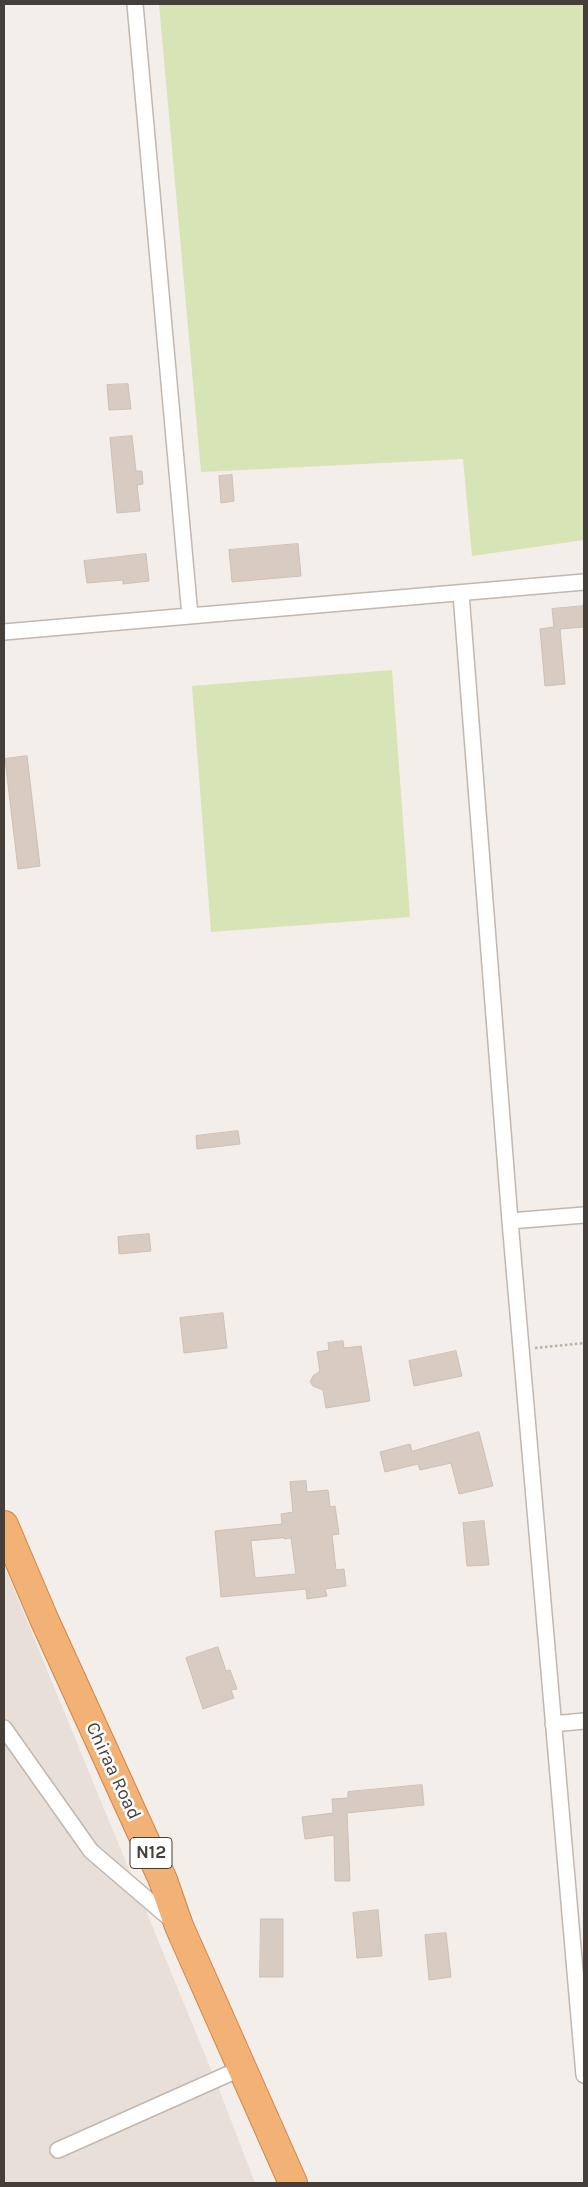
<!DOCTYPE html>
<style>
body{margin:0}
#map{position:relative;width:588px;height:2187px;overflow:hidden;background:#f3eee9;font-family:Karla,sans-serif}
canvas{display:block}
.frame{position:absolute;inset:0;border:5px solid #463e38;pointer-events:none}
</style>
<div id="map">
<canvas width="588" height="2187"></canvas>
<div class="frame"></div>
</div>
<script>
const g = document.querySelector('canvas').getContext('2d');
g.lineJoin = 'round';
function paint(path, color) { g.fillStyle = color; g.fill(path, 'evenodd'); }
function trace(path, color, width, dash) { g.strokeStyle = color; g.lineWidth = width; g.lineCap = dash ? 'butt' : 'round'; g.setLineDash(dash || []); g.stroke(path); }
function label(font, color, halo, rows, align = 'center') {
  g.font = font + ' Karla,sans-serif'; g.lineWidth = 5; g.setLineDash([]); g.textBaseline = 'middle'; g.strokeStyle = halo; g.fillStyle = color; for (const [text, x, y, turn = 0] of rows) {
    g.save(); g.translate(x, y); g.rotate((+turn || 0) * Math.PI / 180); g.textAlign = isNaN(turn) ? turn : align; if (halo) g.strokeText(text, 0, 0); g.fillText(text, 0, 0); g.restore();
  }
}
paint(new Path2D(`
 M 4,1565 L 219,2089 L 255,2183 L 4,2183 Z`), '#e7dfd8');
paint(new Path2D(`
 M 159,4 L 584,4 L 584,540 L 472,556 L 463,459 L 201,472 Z
 M 392,670 L 410,917 L 211,932 L 192,686 Z`), '#d7e4b5');
const building = new Path2D(`
 M 128,384 L 131,409 L 109,410 L 107,385 Z
 M 132,436 L 136,471 L 142,471 L 143,484 L 137,485 L 140,511 L 117,513 L 110,438 Z
 M 232,475 L 234,501 L 221,503 L 219,476 Z
 M 298,544 L 301,576 L 232,582 L 229,550 Z
 M 146,554 L 149,581 L 123,584 L 123,580 L 87,583 L 84,561 Z
 M 584,606 L 584,627 L 560,629 L 565,684 L 545,686 L 540,629 L 554,627 L 552,609 Z
 M 27,756 L 40,866 L 18,869 L 5,759 Z
 M 238,1131 L 240,1144 L 197,1149 L 196,1136 Z
 M 149,1234 L 151,1251 L 119,1254 L 118,1237 Z
 M 223,1313 L 227,1348 L 184,1353 L 180,1318 Z
 M 343,1341 L 344,1348 L 361,1346 L 370,1401 L 326,1408 L 323,1390 L 313,1386 L 310,1382 L 313,1376 L 320,1371 L 317,1352 L 329,1350 L 328,1343 Z
 M 456,1351 L 462,1376 L 414,1386 L 409,1361 Z
 M 479,1432 L 493,1486 L 459,1494 L 451,1463 L 420,1470 L 418,1464 L 385,1472 L 380,1452 L 410,1444 L 412,1451 Z
 M 306,1481 L 307,1492 L 328,1490 L 330,1507 L 335,1506 L 339,1534 L 332,1535 L 336,1570 L 344,1569 L 346,1586 L 325,1589 L 327,1596 L 307,1599 L 306,1589 L 221,1597 L 215,1531 L 282,1524 L 281,1514 L 293,1512 L 290,1482 ZM 284,1538 L 284,1539 L 291,1538 L 296,1574 L 255,1578 L 251,1541 Z
 M 484,1521 L 489,1565 L 467,1566 L 463,1523 Z
 M 218,1647 L 226,1671 L 230,1670 L 237,1689 L 231,1690 L 234,1698 L 203,1709 L 186,1658 Z
 M 422,1785 L 424,1805 L 347,1813 L 350,1881 L 335,1881 L 334,1835 L 305,1839 L 302,1817 L 333,1813 L 332,1799 L 348,1798 L 348,1792 Z
 M 378,1910 L 382,1956 L 357,1958 L 353,1913 Z
 M 261,1919 L 283,1919 L 283,1977 L 260,1977 Z
 M 446,1933 L 451,1977 L 429,1980 L 425,1935 Z`);
paint(building, '#d7cbc2');
trace(building, '#cebfb3', 1);
const street = new Path2D(`
 M 135,4 L 190,616
 M 461,594 L 510,1221 L 584,2075
 M 4,632 L 584,582
 M 510,1221 L 584,1215
 M 553,1724 L 584,1721
 M 4,1728 L 91,1851 L 174,1922
 M 58,2150 L 242,2068`);
const highway = new Path2D(`
 M 4,1525 L 44,1619 L 163,1880 L 179,1926 L 293,2183`);
trace(street, '#c1b7af', 18);
trace(highway, '#d18446', 30);
trace(new Path2D(`
 M 535,1348 L 584,1343`), '#beae9f', 2.5, [2.5, 2.5]);
trace(street, '#fff', 15);
trace(highway, '#f2b275', 28);
for (const [x, y, w] of [
 [151,1853,42]
]) { const box = new Path2D(); box.roundRect(x - w / 2, y - 15.5, w, 31, 4); g.fillStyle = '#fff'; g.fill(box); trace(box, '#463e38', 1); }
label('bold 18px', '#463e38', null, [
 ["N12",151,1853]
]);
label('19px', '#463e38', '#fff', [
 ["Chiraa Road",113,1771,65]
]);
</script>
